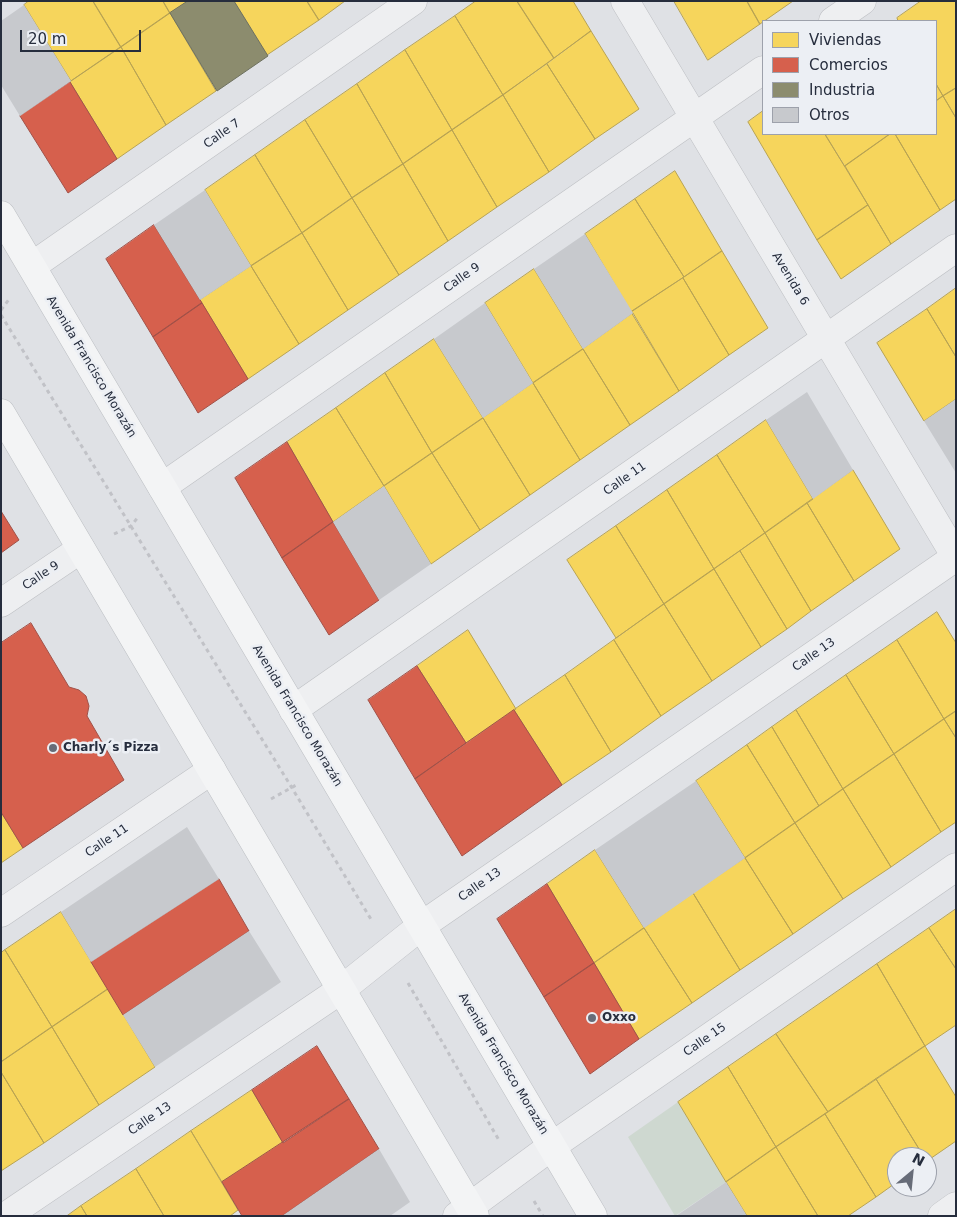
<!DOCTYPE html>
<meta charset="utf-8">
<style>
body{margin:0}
#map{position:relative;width:957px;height:1217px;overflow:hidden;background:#dfe1e5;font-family:"DejaVu Sans",sans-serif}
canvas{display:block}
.frame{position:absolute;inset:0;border:2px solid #262d3d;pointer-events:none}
.legend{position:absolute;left:762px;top:20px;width:175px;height:115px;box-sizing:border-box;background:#eceff4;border:1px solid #9da1ab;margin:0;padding:6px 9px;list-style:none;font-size:15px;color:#262d3d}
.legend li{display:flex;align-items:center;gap:10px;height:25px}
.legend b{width:25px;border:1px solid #9da1ab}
.north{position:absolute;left:887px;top:1147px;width:50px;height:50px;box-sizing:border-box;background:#eceff4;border:1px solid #9da1ab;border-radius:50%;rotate:28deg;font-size:14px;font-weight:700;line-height:20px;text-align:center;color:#262d3d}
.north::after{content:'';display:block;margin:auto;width:18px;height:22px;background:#676c78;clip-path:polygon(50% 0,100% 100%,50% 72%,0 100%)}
.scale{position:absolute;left:20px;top:30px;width:121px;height:22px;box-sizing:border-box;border:2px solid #262d3d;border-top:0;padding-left:6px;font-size:15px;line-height:18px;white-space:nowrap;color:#262d3d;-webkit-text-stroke:4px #eceff4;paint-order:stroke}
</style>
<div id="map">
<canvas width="957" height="1217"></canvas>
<div class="frame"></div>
<ul class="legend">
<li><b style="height:14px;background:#f6d55c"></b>Viviendas</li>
<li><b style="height:14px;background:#d6604d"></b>Comercios</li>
<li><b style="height:14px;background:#8c8c6e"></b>Industria</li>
<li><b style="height:14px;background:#c7c9cd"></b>Otros</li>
</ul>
<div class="north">N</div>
<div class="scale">20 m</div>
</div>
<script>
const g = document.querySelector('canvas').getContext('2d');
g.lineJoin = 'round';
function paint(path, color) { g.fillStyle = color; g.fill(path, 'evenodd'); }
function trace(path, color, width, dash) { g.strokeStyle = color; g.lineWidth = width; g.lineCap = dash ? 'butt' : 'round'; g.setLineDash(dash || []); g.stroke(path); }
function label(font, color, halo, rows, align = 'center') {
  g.font = font + ' "DejaVu Sans",sans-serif'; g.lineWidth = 5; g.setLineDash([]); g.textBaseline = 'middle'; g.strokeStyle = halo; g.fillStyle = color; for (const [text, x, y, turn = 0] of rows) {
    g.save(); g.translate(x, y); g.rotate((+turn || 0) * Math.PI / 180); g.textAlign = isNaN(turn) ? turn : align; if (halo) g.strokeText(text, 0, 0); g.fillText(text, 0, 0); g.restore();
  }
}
paint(new Path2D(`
 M 678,1102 L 726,1182 L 675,1216 L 628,1137 Z`), '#ced8d0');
const homes = new Path2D(`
 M 29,1 L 93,1 L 121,47 L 71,81 L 24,5 Z
 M 93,1 L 163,1 L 170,13 L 121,47 Z
 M 163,1 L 188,1 L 170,13 Z
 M 234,1 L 307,1 L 319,20 L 267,55 Z
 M 307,1 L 345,1 L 319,20 Z
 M 476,1 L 517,1 L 554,58 L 503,95 L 455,16 Z
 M 517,1 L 573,1 L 591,31 L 554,58 Z
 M 674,1 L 747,1 L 760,24 L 708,60 Z
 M 747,1 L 793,1 L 760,24 Z
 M 921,1 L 956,1 L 956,88 L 943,96 L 936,84 L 936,21 L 898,21 L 897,18 Z
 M 170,13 L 216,91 L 166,125 L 121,47 Z
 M 455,16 L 503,95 L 452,130 L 405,50 Z
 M 591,31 L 639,109 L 595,139 L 547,64 Z
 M 121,47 L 166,125 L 117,159 L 70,82 Z
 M 405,50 L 452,130 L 403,164 L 357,84 Z
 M 547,64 L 595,139 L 549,172 L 503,95 Z
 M 357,84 L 403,164 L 352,198 L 305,120 Z
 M 936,84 L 943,96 L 936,101 Z
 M 956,88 L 956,118 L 943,96 Z
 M 503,95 L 549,172 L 497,207 L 452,130 Z
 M 943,96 L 956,118 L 956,199 L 940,210 L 895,134 L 936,134 L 936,101 Z
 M 763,111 L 763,134 L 825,134 L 868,205 L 817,240 L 748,122 Z
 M 305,120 L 352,198 L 302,233 L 255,155 Z
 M 452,130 L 497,207 L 448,241 L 403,164 Z
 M 825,134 L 890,134 L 845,166 Z
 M 890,134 L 895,134 L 940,210 L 891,244 L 845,166 Z
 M 255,155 L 302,233 L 251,266 L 205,190 Z
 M 403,164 L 448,241 L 399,275 L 352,198 Z
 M 675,171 L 722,251 L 684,277 L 635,199 Z
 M 352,198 L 399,275 L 348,310 L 302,233 Z
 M 635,199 L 684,277 L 631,312 L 585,234 Z
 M 868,205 L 891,244 L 841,279 L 817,240 Z
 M 302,233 L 348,310 L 299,344 L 251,266 Z
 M 722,251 L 768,328 L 729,355 L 683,278 Z
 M 251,266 L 299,344 L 248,379 L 200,300 Z
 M 534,269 L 583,349 L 533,383 L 485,303 Z
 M 683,278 L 729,355 L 679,391 L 631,312 Z
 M 956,288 L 956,357 L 927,309 Z
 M 927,309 L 956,357 L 956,399 L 924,421 L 877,343 Z
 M 633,313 L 679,391 L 630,425 L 583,349 Z
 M 434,339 L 483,418 L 432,453 L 385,373 Z
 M 583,349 L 630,425 L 580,460 L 533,383 Z
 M 385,373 L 432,453 L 384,486 L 336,408 Z
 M 533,383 L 580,460 L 530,495 L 483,418 Z
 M 336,408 L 384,486 L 333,522 L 287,442 Z
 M 483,418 L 530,495 L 480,530 L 432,453 Z
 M 766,420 L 813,499 L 765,533 L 717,455 Z
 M 432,453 L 480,530 L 431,564 L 384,486 Z
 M 717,455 L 765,533 L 714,569 L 667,490 Z
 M 853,470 L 900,549 L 854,581 L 807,503 Z
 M 667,490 L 714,569 L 664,604 L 616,526 Z
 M 807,503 L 854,581 L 811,611 L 765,533 Z
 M 616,526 L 664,604 L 616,638 L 567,560 Z
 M 765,533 L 811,611 L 787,629 L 740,551 Z
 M 740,551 L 787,629 L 761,647 L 714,569 Z
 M 714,569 L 761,647 L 712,681 L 664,604 Z
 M 664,604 L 712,681 L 661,716 L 614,640 Z
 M 937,612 L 956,643 L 956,711 L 944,719 L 897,640 Z
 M 468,630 L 516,709 L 466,743 L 417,666 Z
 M 614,640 L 661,716 L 611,752 L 565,675 Z
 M 897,640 L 944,719 L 894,754 L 846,675 Z
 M 565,675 L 611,752 L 562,785 L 514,710 Z
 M 846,675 L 894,754 L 843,789 L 796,710 Z
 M 796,710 L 843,789 L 819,806 L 772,727 Z
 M 956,711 L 956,738 L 944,719 Z
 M 944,719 L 956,738 L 956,822 L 941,832 L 894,754 Z
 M 772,727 L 819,806 L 795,823 L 747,745 Z
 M 747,745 L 795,823 L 745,858 L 696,781 Z
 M 894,754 L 941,832 L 891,867 L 843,789 Z
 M 843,789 L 891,867 L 843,899 L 795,823 Z
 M 1,812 L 23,848 L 1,863 Z
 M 795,823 L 843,899 L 793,934 L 745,858 Z
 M 595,850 L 644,928 L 594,963 L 547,884 Z
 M 745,858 L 793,934 L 740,970 L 693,893 Z
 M 693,893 L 740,970 L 692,1003 L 644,928 Z
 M 956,909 L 956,969 L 929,928 Z
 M 61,912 L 108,989 L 52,1027 L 5,950 Z
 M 644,928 L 692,1003 L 639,1039 L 594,963 Z
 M 929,928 L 956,969 L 956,1025 L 925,1046 L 877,964 Z
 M 5,950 L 52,1027 L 1,1062 L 1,953 Z
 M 877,964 L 925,1046 L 828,1112 L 776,1034 Z
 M 108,989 L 155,1067 L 99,1105 L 52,1027 Z
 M 52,1027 L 99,1105 L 44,1143 L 1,1072 L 1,1062 Z
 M 776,1034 L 828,1112 L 776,1147 L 728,1067 Z
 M 925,1046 L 956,1097 L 956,1141 L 927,1161 L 927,1157 L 924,1157 L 876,1079 Z
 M 728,1067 L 776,1147 L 726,1182 L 678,1102 Z
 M 1,1072 L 44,1143 L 1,1171 Z
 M 876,1079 L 924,1157 L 897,1157 L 897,1182 L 876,1197 L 825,1114 Z
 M 252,1090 L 283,1143 L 222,1182 L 191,1131 Z
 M 825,1114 L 876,1197 L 848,1216 L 818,1216 L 776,1147 Z
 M 191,1131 L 238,1210 L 230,1216 L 164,1216 L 136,1169 Z
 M 776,1147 L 818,1216 L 747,1216 L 726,1182 Z
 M 136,1169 L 164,1216 L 87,1216 L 81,1206 Z
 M 81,1206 L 87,1216 L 67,1216 Z`);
paint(homes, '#f6d55c');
trace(homes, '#b8a353', 1);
const shops = new Path2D(`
 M 70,82 L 117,159 L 68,193 L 20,116 Z
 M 154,225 L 202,303 L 153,337 L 106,259 Z
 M 202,303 L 248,379 L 198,413 L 153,337 Z
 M 287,442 L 333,522 L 282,558 L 235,478 Z
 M 1,511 L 19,540 L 1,553 Z
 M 333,522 L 379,600 L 329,635 L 282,558 Z
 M 31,623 L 69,687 L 79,690 L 86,696 L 89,706 L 87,716 L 124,780 L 23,848 L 1,812 L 1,643 Z
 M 417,666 L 466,743 L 415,779 L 368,700 Z
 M 514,710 L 562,785 L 462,856 L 415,779 Z
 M 219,879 L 249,931 L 123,1015 L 91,962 Z
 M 547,884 L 594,963 L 544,997 L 497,919 Z
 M 594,963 L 639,1039 L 590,1074 L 544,997 Z
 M 317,1046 L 349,1099 L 283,1143 L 252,1090 Z
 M 349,1099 L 379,1149 L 282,1216 L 242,1216 L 222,1182 Z`);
paint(shops, '#d6604d');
trace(shops, '#a15148', 1);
const industry = new Path2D(`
 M 188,1 L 234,1 L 268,56 L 217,91 L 170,13 Z`);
paint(industry, '#8c8c6e');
trace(industry, '#6d705f', 1);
paint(new Path2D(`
 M 24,5 L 71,81 L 20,116 L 1,85 L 1,21 Z
 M 205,190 L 251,266 L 200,300 L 154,225 Z
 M 585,234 L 633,313 L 583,349 L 534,269 Z
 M 485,303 L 533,383 L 483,418 L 434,339 Z
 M 807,392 L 853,470 L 813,499 L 766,420 Z
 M 956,399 L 956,473 L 924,421 Z
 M 384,486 L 431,564 L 379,600 L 333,522 Z
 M 696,781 L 745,858 L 644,928 L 595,850 Z
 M 187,827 L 219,879 L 91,962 L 61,912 Z
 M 249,931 L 281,982 L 155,1067 L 123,1015 Z
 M 379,1149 L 410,1202 L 390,1216 L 282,1216 Z
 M 726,1182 L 747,1216 L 676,1216 Z`), '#c7c9cd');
const minor = new Path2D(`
 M 625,1 L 956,557
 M 833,21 L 862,1
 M 32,266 L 413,1
 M 162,487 L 763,70
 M 1,603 L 81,549
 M 293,710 L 956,248
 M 1,913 L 212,770
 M 6,1216 L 342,989 L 421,926 L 956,557
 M 457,1216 L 552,1146 L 956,867
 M 942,1216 L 956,1206`);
const major = new Path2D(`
 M 1,215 L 593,1216
 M 1,413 L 475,1216`);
trace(minor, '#bdbfc3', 29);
trace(major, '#bbbec2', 29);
trace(new Path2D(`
 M 1,310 L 10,298
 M 1,315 L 292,788 L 372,921
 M 114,534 L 131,526 L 139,516
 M 271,799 L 298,784
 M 408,983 L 500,1142
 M 534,1201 L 543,1216`), '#c1c2c7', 3, [4, 4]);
trace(minor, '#eeeff1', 28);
trace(major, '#f3f4f5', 28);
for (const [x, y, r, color] of [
 [53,748,5,"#676c78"],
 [592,1018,5,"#676c78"]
]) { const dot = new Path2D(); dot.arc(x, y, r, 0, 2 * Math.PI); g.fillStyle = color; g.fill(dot); trace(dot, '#eceff4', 2); }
label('12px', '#262d3d', '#eceff4', [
 ["Calle 7",222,134,-35],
 ["Calle 9",462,278,-35],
 ["Avenida 6",790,279,59],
 ["Avenida Francisco Morazán",91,367,59],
 ["Calle 11",625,479,-35],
 ["Calle 9",41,576,-34],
 ["Calle 13",814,655,-35],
 ["Avenida Francisco Morazán",297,716,59],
 ["Calle 11",107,841,-34],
 ["Calle 13",480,885,-35],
 ["Calle 15",705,1040,-35],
 ["Avenida Francisco Morazán",503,1064,59],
 ["Calle 13",150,1119,-34]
]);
label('bold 12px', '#262d3d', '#eceff4', [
 ["Charly´s Pizza",63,748],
 ["Oxxo",602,1018]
], 'left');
</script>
